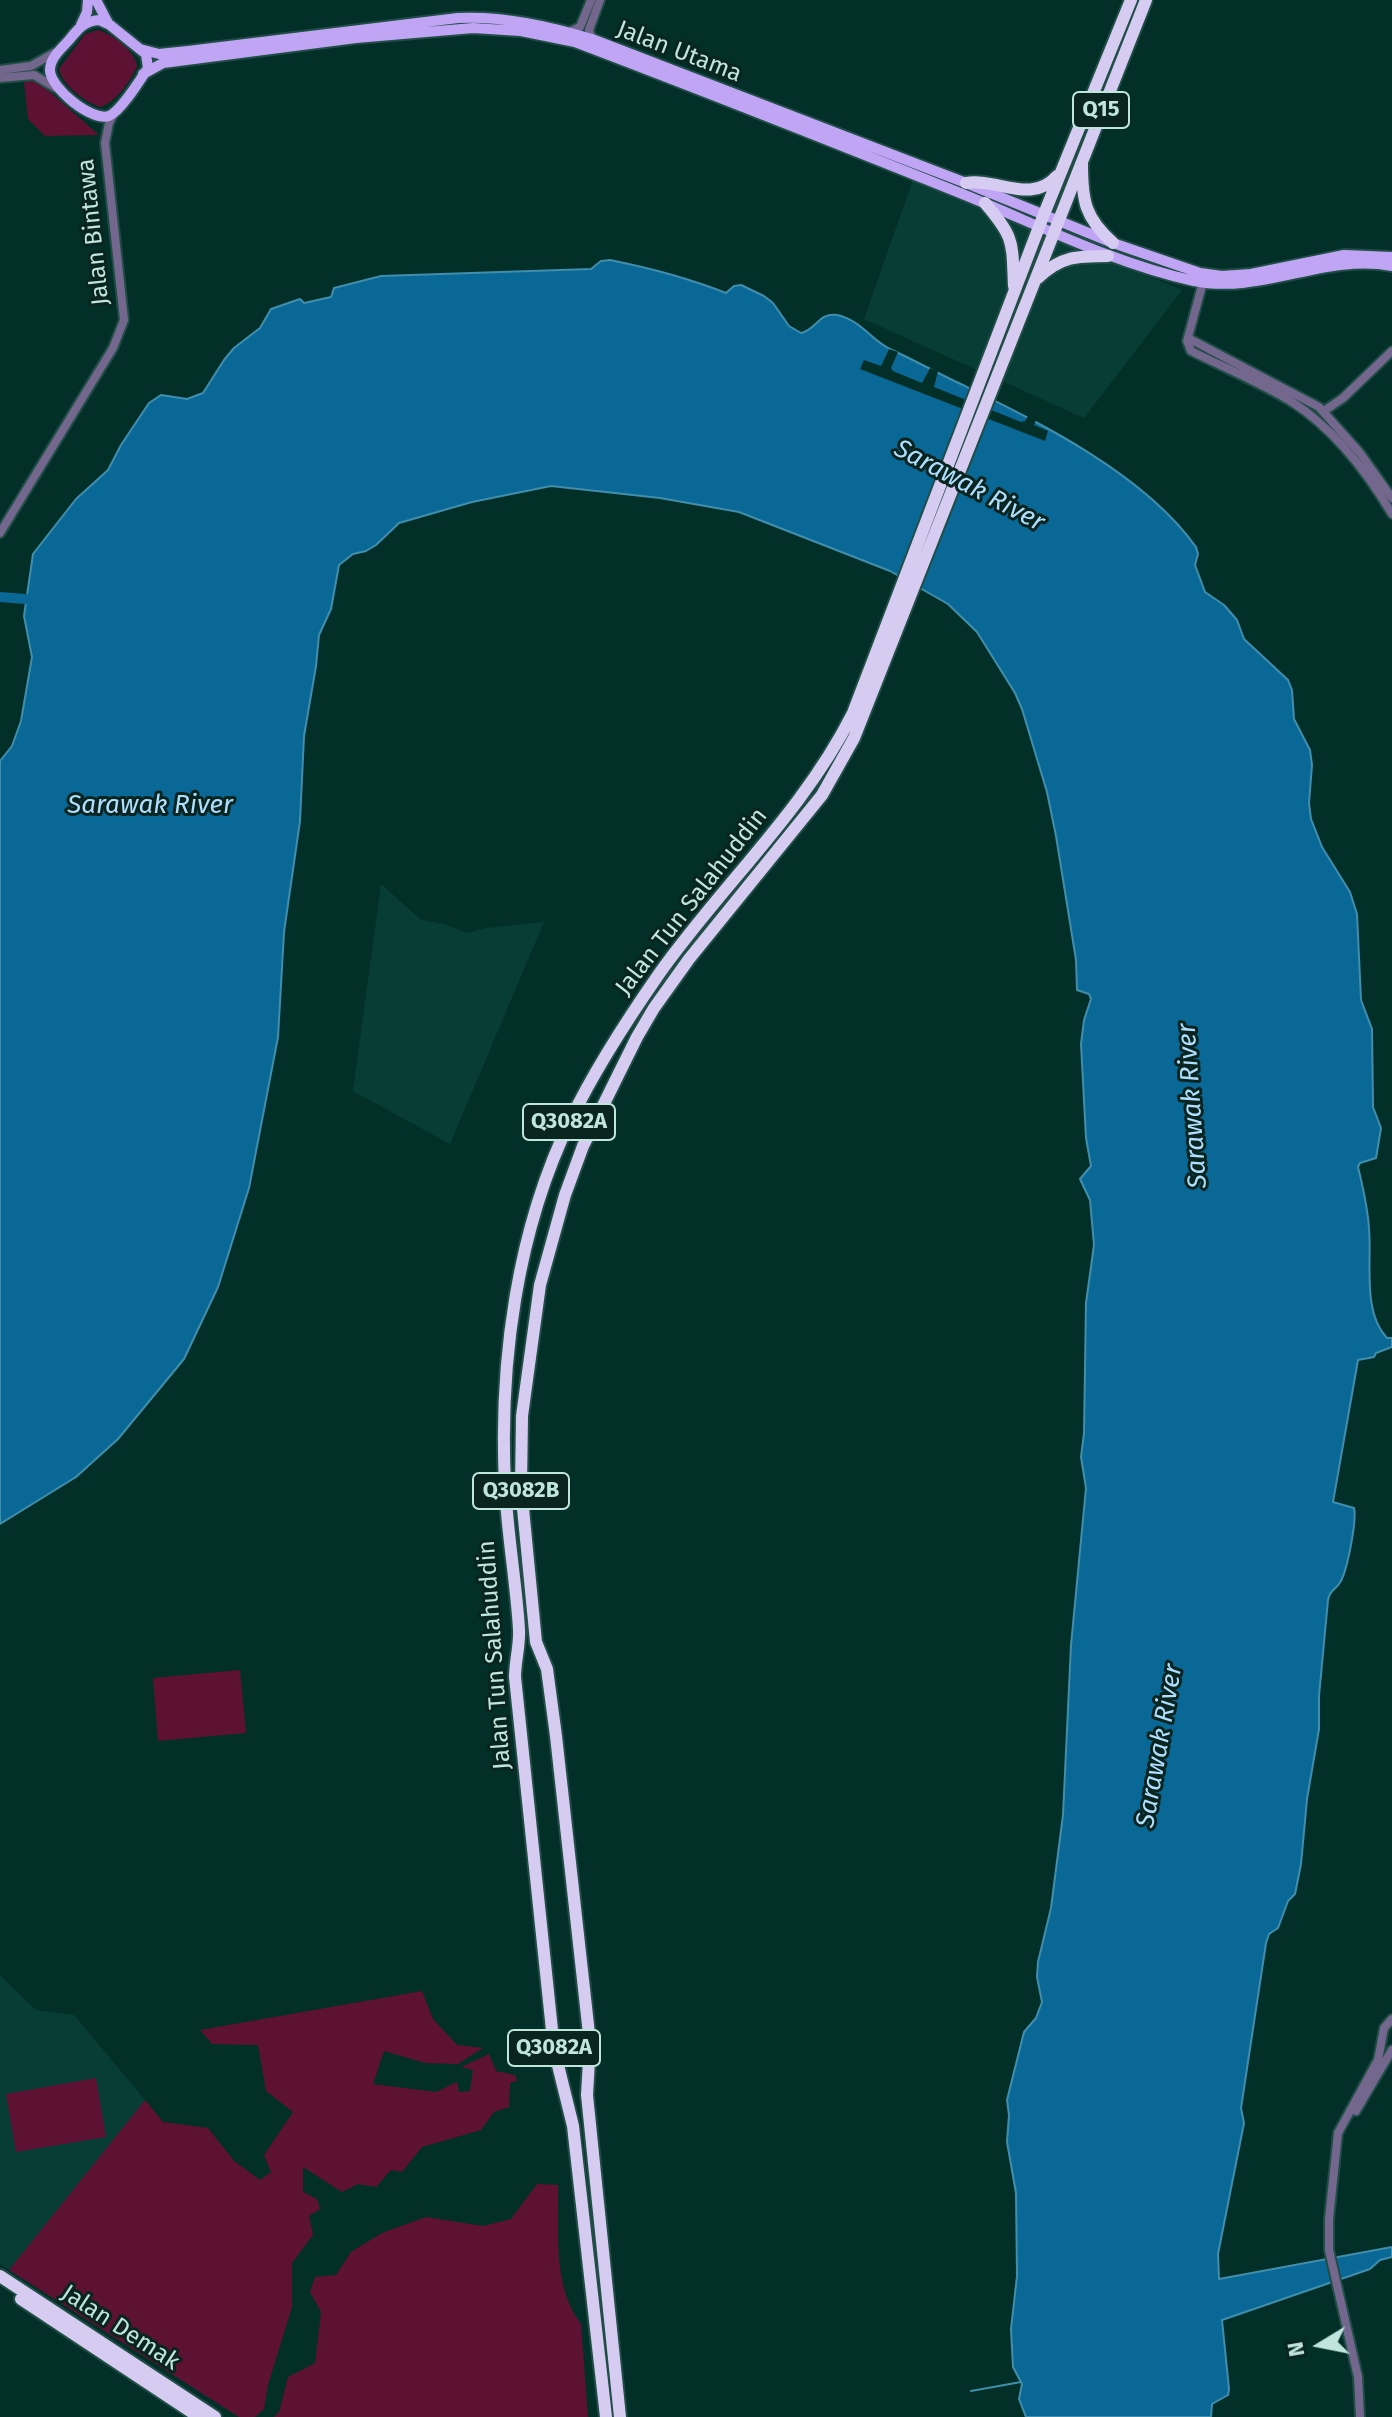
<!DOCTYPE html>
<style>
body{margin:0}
#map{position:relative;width:1392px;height:2417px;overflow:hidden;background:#023029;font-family:"Fira Sans",sans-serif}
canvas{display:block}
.north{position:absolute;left:1280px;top:2305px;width:80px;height:80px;-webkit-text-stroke:6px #0a241f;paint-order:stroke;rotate:260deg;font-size:22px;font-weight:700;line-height:32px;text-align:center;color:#c0e5dc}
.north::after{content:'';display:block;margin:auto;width:28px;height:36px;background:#c0e5dc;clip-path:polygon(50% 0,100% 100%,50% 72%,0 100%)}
</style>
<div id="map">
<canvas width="1392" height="2417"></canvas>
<div class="north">N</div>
</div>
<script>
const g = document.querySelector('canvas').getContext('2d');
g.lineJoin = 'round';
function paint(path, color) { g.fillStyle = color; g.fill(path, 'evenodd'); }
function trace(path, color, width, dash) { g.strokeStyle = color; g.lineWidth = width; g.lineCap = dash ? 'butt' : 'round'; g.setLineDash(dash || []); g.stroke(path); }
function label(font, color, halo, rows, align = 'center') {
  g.font = font + ' "Fira Sans",sans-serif'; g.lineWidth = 6; g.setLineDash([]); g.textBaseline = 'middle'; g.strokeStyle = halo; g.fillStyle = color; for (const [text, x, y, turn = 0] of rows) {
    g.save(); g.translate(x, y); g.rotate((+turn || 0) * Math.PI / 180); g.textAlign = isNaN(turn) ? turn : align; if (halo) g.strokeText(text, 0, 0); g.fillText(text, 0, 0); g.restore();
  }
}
paint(new Path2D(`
 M 913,180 L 1182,290 L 1084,418 L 864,319 Z
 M 381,884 L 421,920 L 444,924 L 467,933 L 486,928 L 544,922 L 450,1144 L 353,1091 Z
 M 0,1975 L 36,2010 L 74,2015 L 145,2100 L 9,2270 L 0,2264 Z`), '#083d35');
paint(new Path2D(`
 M 98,30 C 112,34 135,51 137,66 C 131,81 115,103 100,107 C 85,102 62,85 59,69 L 85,34 Z
 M 36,80 L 99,135 L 45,136 L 28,119 L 24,82 Z
 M 240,1670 L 246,1733 L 158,1741 L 153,1678 Z
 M 422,1991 L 433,2019 L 457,2045 L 483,2048 L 458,2064 L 425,2063 L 384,2051 L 373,2084 L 436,2092 L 457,2082 L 459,2092 L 470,2091 L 473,2070 L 461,2067 L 489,2054 L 496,2071 L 515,2075 L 517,2081 L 510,2083 L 509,2107 L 494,2112 L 481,2130 L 422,2147 L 402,2172 L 391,2170 L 376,2187 L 358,2184 L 342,2192 L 303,2167 L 303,2192 L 317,2199 L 320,2209 L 309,2216 L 313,2235 L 292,2263 L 292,2307 L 268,2385 L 264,2409 L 255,2417 L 239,2417 L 9,2270 L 145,2100 L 163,2122 L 208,2128 L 234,2161 L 260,2180 L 271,2172 L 264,2155 L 293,2112 L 266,2091 L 258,2045 L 212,2044 L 200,2030 Z
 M 96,2078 L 106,2137 L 16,2152 L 6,2094 Z
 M 537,2184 L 558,2185 C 559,2230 552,2286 581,2324 L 588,2417 L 274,2417 L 279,2412 L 288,2377 L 315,2363 L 321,2312 L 310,2292 L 315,2277 L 336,2275 L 351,2252 L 382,2233 L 426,2217 L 483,2226 L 511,2219 Z`), '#5d1133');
const water = new Path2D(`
 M 610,260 C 650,268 688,278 726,293 L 734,286 L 741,285 L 764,296 L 773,303 L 789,326 L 801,333 C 816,330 819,312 837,315 C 863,321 870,340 892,350 C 916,361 939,374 963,385 C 1042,424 1144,474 1196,547 L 1198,554 L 1195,565 L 1205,592 L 1224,605 L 1237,620 L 1244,639 L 1288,680 L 1292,690 L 1294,719 L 1310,750 L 1312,765 L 1309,803 L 1311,819 L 1322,847 L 1350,892 L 1357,914 L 1361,1000 L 1372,1029 L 1373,1107 L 1381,1128 L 1376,1158 L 1360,1163 L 1358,1167 C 1363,1188 1368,1208 1369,1229 C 1372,1262 1362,1312 1387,1338 L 1392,1338 L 1392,1347 L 1376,1353 L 1374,1357 L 1358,1360 L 1333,1502 L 1354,1508 C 1357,1520 1347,1574 1339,1584 C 1334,1591 1330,1590 1328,1600 L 1319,1696 L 1319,1729 L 1307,1799 L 1301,1864 L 1295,1894 L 1288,1901 L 1278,1928 L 1269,1934 L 1266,1943 L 1241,2108 L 1244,2123 L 1218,2254 L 1219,2279 L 1392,2247 L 1392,2257 L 1380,2260 L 1370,2269 L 1222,2320 L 1229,2389 L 1228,2395 L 1212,2404 L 1211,2417 L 1026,2417 L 1019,2399 L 1022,2384 L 1013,2367 L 1011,2329 L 1017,2276 L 1016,2193 L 1007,2142 L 1009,2115 L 1007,2100 L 1024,2032 L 1036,2018 L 1042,2002 L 1037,1977 L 1038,1962 L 1051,1908 L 1063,1815 L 1071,1645 L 1086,1488 L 1081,1457 L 1084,1433 L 1086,1303 L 1094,1245 L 1090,1200 L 1080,1179 L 1091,1166 L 1086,1138 L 1081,1044 L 1084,1020 L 1091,999 L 1089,994 L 1077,990 L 1076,960 L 1056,836 L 1047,792 L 1022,709 L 1015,693 L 977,632 L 948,604 L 890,571 L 739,512 L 660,498 L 551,486 L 472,502 L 399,523 L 376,545 L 366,551 L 353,554 L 339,565 L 331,609 L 319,635 L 316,666 L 304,736 L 300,821 L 284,932 L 278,1037 L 249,1188 L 218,1287 L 184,1359 L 118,1439 L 76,1477 L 0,1524 L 0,761 L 12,746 L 21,721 L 32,657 L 24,616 L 33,554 L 76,499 L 108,470 L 121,445 L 149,403 L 161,395 L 187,399 L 203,393 L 224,360 L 234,348 L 260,328 L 271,309 L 300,299 L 304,303 L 331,297 L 334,288 L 381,276 L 591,269 L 601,261 Z`);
paint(water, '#0a6897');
trace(water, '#418eac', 2);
paint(new Path2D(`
 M 889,349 L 898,352 L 891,368 L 893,371 L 922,383 L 930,368 L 938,371 L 934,387 L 1021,422 L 1025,421 L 1028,416 L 1036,420 L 1034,425 L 1048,431 L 1045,441 L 860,369 L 864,360 L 881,366 Z`), '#023029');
trace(new Path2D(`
 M 971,2391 L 1021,2382`), '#418eac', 2);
trace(new Path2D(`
 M 0,597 L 38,600`), '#0a6897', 10);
const minor = new Path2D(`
 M 569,32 L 580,27 L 591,0
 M 592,39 L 589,30 L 600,0
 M 0,70 L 31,66 L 56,52
 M 0,78 L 34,75 L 56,88
 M 1203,282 L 1187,341 L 1191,351 C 1225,368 1261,383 1292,402 C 1334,429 1367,472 1392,514
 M 1188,338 L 1319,407 L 1360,453 L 1392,498
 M 1324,411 L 1343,398 L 1392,351
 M 0,533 L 113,348 L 124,320 L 105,143 L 109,123 L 114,113
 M 1356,2111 L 1392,2050
 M 1360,2417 L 1358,2377 L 1329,2250 L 1329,2219 L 1338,2133 L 1378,2060 L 1384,2028 L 1392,2019`);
const major = new Path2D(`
 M 96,0 L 108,23
 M 99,20 L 110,25 L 146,54 L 148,68 C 140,80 121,111 109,116 C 92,122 50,88 50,70 C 50,58 61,49 69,40 C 78,29 84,21 99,20 Z
 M 81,25 L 87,12 L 88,0
 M 140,49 L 159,54 L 188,51 L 458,18 C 504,16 548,26 592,39 L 966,183 L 1113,243 L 1200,273 L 1222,276 L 1251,274 L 1344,255 L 1392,257
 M 143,74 L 163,63 L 356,38 L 473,28 L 521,31 L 575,42 C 704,91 833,142 960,193 C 1037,224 1112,263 1194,281 C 1261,295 1325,253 1392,266`);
const highway = new Path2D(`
 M 1082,164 C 1082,201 1085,218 1113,243
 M 966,183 C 998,178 1031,205 1057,176
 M 985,203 C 1015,238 1012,242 1014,286
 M 1038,278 C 1061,256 1077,256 1108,256
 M 0,2276 L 215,2417
 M 21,2299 L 199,2417
 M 606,2417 L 573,2126 L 554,2049 L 515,1677 C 515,1661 520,1645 519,1629 C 516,1580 507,1533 505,1484 C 499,1362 517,1229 571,1119 C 595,1069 627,1020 659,974 C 722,885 804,811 853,713 L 1044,214 L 1131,0
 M 620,2417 L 587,2095 L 590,2043 L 556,1736 L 547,1669 L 536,1642 L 521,1488 L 522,1416 L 540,1285 L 565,1195 L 583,1146 L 637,1037 L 654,1008 L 689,959 L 822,795 L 854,738 L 1146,0`);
trace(minor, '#204d46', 12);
trace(major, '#204d46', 14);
trace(highway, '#204d46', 16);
trace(minor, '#74678e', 8);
trace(major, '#c0a5f5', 10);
trace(highway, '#d6cbf1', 12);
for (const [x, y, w] of [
 [1101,110,56],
 [569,1122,92],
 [521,1491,96],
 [554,2048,92]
]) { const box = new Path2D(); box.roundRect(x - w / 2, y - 18, w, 36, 6); g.fillStyle = '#0a241f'; g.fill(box); trace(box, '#c0e5dc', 2); }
label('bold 22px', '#c0e5dc', null, [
 ["Q15",1101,110],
 ["Q3082A",569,1122],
 ["Q3082B",521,1491],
 ["Q3082A",554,2048]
]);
label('24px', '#c0e5dc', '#0a241f', [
 ["Jalan Utama",679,52,21],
 ["Jalan Bintawa",94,232,-96],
 ["Jalan Tun Salahuddin",692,902,-52],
 ["Jalan Tun Salahuddin",495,1655,-94],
 ["Jalan Demak",120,2328,33]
]);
label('italic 26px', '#afdefe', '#0a241f', [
 ["Sarawak River",969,486,28],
 ["Sarawak River",150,806],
 ["Sarawak River",1193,1106,-94],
 ["Sarawak River",1160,1746,-80]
]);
</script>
